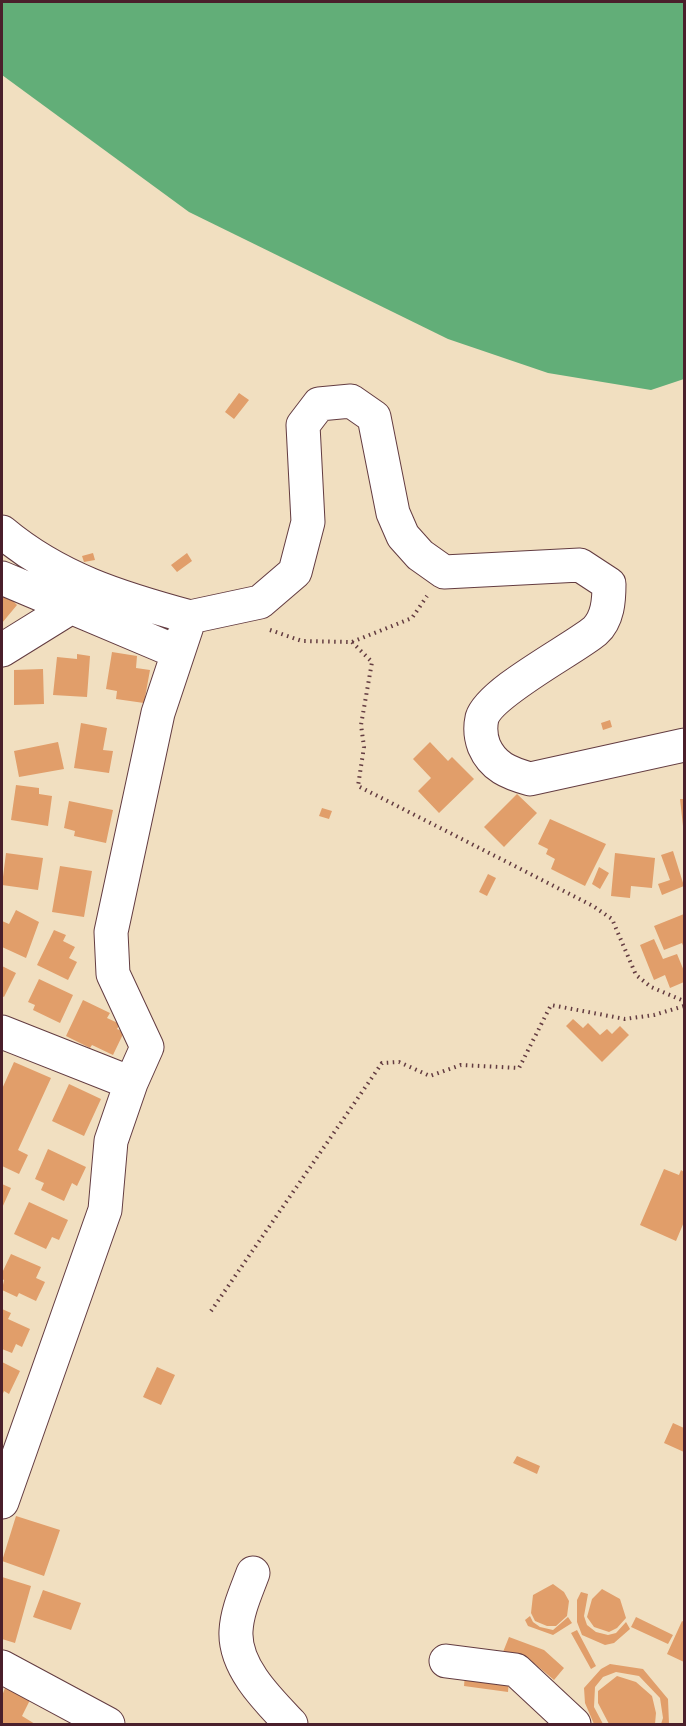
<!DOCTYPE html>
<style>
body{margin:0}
#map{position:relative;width:686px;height:1726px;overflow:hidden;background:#f1dfc0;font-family:"Comic Neue",sans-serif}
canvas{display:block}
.frame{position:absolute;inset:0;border:3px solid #4a1f2b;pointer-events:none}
</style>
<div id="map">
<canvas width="686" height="1726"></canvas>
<div class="frame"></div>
</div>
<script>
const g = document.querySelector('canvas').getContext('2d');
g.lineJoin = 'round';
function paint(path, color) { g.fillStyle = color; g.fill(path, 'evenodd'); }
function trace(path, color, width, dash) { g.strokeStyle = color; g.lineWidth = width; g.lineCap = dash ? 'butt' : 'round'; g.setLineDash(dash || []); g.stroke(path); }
paint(new Path2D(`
 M 2,2 L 684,2 L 684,379 L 651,390 L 548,373 L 448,339 L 189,212 L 2,75 Z`), '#62ae78');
paint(new Path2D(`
 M 239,393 L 249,400 L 234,419 L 225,412 Z
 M 93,553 L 95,560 L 84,562 L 82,556 Z
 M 187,553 L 192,561 L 177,572 L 171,565 Z
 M 2,590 L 17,605 L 2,623 Z
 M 112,652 L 137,656 L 136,668 L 150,670 L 144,703 L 116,699 L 117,691 L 106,689 Z
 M 77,654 L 90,656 L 87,697 L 53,695 L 57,657 L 77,659 Z
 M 43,669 L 44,704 L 14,705 L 14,670 Z
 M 610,720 L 612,727 L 603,730 L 601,723 Z
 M 81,723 L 107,728 L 103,750 L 113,751 L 109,773 L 74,768 Z
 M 58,742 L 64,769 L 19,777 L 14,751 Z
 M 430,742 L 448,761 L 452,757 L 474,779 L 439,813 L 418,791 L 431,778 L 413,759 Z
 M 16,785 L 39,788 L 39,794 L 52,796 L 48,826 L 11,820 Z
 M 517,794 L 537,813 L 504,847 L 484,827 Z
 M 680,799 L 684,799 L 684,825 L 683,826 Z
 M 69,801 L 113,810 L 106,843 L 74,836 L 75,831 L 64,828 Z
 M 322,808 L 332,811 L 329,819 L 319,816 Z
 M 550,819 L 606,844 L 585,886 L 551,869 L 555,859 L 546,854 L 548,849 L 538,844 Z
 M 673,851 L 684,886 L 662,895 L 658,884 L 670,880 L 661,855 Z
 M 6,853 L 43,858 L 38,890 L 2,885 Z
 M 615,853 L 655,858 L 652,888 L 631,886 L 630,898 L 611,896 Z
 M 60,866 L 92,871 L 84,917 L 52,912 Z
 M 599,867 L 609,873 L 600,889 L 592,884 Z
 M 488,874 L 496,878 L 487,896 L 479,892 Z
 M 16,910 L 39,922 L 26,958 L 2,947 L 2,921 L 9,924 Z
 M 684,914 L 684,948 L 682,943 L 664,950 L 654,926 Z
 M 54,930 L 66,935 L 63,941 L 75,947 L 69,958 L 77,962 L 68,980 L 37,965 Z
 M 654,939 L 663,959 L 677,954 L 684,971 L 684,982 L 670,988 L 665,975 L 654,980 L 640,945 Z
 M 2,966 L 16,973 L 4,997 L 2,996 Z
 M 39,979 L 73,995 L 60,1023 L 33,1010 L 35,1005 L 28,1002 Z
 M 83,1000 L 110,1013 L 107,1018 L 120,1024 L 117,1029 L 124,1032 L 113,1055 L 92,1045 L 90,1048 L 66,1036 Z
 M 573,1019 L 583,1028 L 588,1023 L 600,1035 L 607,1029 L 612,1034 L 620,1026 L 629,1035 L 602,1062 L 566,1026 Z
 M 14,1062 L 51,1078 L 18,1150 L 28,1155 L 19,1174 L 2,1166 L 2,1089 Z
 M 69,1084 L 101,1099 L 84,1136 L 52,1121 Z
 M 48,1149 L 86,1167 L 77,1186 L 72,1183 L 64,1201 L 41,1190 L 44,1183 L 35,1179 Z
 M 664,1169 L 679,1175 L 681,1170 L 684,1172 L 684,1222 L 676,1241 L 640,1225 Z
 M 2,1184 L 11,1188 L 2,1208 Z
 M 29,1202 L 68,1220 L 59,1240 L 52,1237 L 46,1249 L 14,1234 Z
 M 11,1254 L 41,1267 L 36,1278 L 45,1282 L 36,1301 L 19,1293 L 17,1297 L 2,1290 L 4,1280 L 2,1279 L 2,1273 Z
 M 2,1309 L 11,1313 L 8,1319 L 30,1329 L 22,1347 L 16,1344 L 12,1353 L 2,1349 Z
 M 2,1362 L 20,1371 L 9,1394 L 4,1391 L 2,1396 Z
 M 157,1367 L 175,1375 L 161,1405 L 143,1397 Z
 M 673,1423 L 684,1428 L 684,1452 L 664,1443 Z
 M 517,1456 L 540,1466 L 537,1474 L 513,1463 Z
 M 16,1516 L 60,1530 L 44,1576 L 2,1561 Z
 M 2,1577 L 31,1586 L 15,1643 L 2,1639 Z
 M 553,1584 L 564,1592 L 569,1601 L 567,1616 L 556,1626 L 547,1626 L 535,1621 L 531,1613 L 533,1595 Z
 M 602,1589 L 620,1599 L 626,1618 L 617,1628 L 609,1632 L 594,1627 L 587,1617 L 592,1599 Z
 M 43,1590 L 81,1603 L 71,1630 L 33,1617 Z
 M 581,1592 L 588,1594 L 584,1616 L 587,1625 L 596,1632 L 608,1635 L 616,1633 L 626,1622 L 630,1629 L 614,1643 L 605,1645 L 582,1635 L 577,1622 L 577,1600 Z
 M 530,1616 L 533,1622 L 540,1627 L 553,1630 L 568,1617 L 572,1623 L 553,1635 L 528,1626 L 525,1620 Z
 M 636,1617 L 673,1635 L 668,1644 L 631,1627 Z
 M 682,1621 L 684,1622 L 684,1662 L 667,1654 Z
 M 577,1630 L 596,1666 L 591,1669 L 571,1633 Z
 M 509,1637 L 544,1650 L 564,1668 L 554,1680 L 535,1664 L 503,1652 Z
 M 610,1664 L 643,1669 L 668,1699 L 669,1724 L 661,1724 L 663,1718 L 660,1698 L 639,1676 L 616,1672 L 603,1677 L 595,1687 L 594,1707 L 603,1724 L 594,1724 L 585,1703 L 584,1688 L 601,1669 Z
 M 465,1674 L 509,1680 L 508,1692 L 464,1686 Z
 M 617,1676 L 636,1682 L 652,1696 L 656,1713 L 655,1724 L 609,1724 L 598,1703 L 598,1691 Z
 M 5,1688 L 30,1700 L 22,1716 L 35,1724 L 2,1724 L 2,1696 Z`), '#e19e6a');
const street = new Path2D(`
 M 2,532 C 58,579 120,598 190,617
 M 2,578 L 177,652
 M 2,650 L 73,606
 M 2,1032 L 131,1083
 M 2,1502 L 105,1210 L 111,1141 L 131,1083 L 147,1047 L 113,974 L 111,932 L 158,713 L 190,617 L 260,602 L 295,572 L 308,522 L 303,425 L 319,404 L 351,401 L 374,417 L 393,513 L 403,536 L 420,555 L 444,572 L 580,565 L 609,584 C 609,600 608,619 595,631 C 572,650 490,692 482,718 C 480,727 481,738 484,746 C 493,767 509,773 530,779 L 684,745
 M 253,1573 C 246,1592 237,1611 236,1631 C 234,1667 268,1700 291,1724
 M 446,1661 L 516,1670 L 574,1724
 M 2,1667 L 108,1724`);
trace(street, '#633c41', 35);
trace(new Path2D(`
 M 270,630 L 302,641 L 352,642 L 412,618 L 427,596
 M 352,642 L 372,662 L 361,725 L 364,747 L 358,786 L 593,906 L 612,919 L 636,975 L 651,987 L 684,1001
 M 211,1311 L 382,1063 L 399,1062 L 430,1076 L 461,1065 L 519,1068 L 551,1005 L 625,1019 L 654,1015 L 684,1006`), '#633c41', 4, [1.5, 4.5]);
trace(street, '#fff', 33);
</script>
